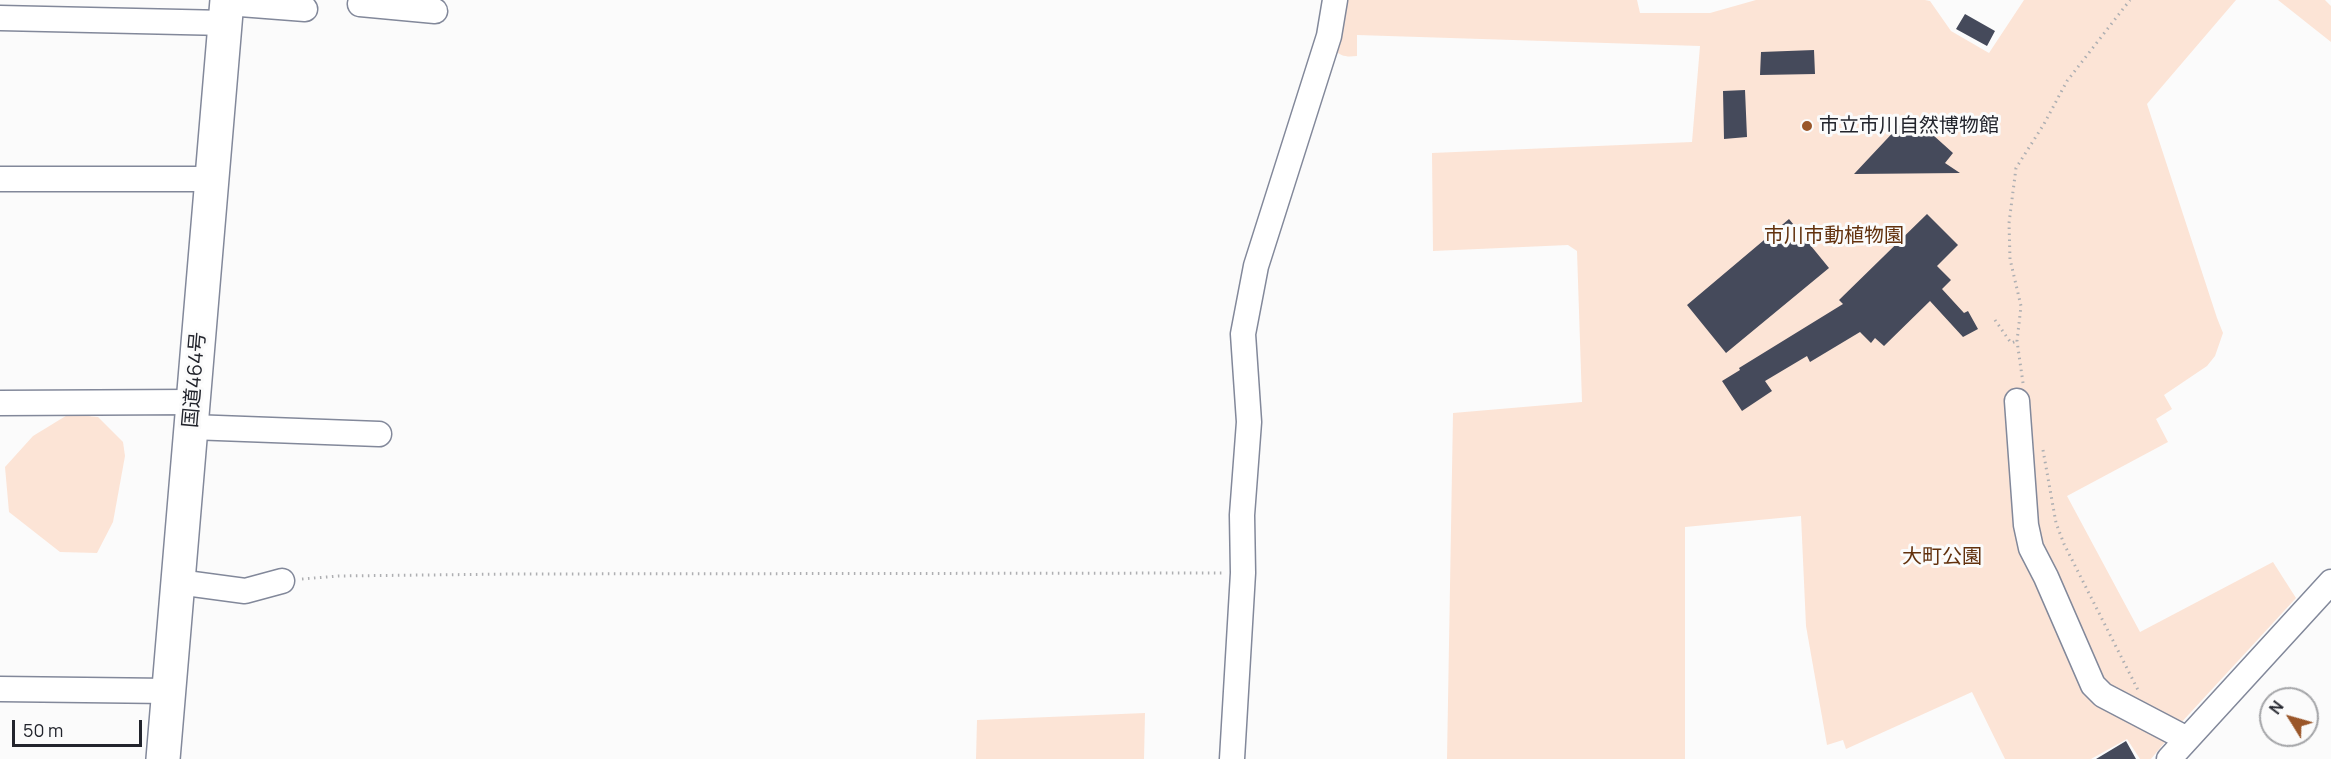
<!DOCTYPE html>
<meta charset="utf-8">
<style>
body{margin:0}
#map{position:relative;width:2331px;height:759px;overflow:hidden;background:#fbfbfb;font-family:Manrope,sans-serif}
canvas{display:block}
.north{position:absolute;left:2259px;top:687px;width:60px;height:60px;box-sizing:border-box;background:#fbfbfb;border:2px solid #a4a5a8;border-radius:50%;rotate:307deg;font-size:16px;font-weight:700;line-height:24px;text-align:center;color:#22242c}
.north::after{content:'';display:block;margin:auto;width:21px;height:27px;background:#9a5629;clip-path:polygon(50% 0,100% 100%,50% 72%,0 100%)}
.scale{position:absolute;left:12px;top:720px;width:130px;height:27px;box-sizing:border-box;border:3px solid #22242c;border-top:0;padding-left:8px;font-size:18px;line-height:21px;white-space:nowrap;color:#22242c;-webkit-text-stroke:4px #fbfbfb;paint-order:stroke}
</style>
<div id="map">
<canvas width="2331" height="759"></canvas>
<div class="north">N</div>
<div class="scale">50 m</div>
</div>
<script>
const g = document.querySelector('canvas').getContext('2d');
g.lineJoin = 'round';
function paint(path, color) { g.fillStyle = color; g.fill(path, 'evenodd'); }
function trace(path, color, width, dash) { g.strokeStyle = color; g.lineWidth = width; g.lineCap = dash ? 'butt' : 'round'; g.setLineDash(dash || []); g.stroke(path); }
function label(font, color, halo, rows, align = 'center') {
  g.font = font + ' Manrope,"Noto Sans JP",sans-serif'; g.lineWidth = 6; g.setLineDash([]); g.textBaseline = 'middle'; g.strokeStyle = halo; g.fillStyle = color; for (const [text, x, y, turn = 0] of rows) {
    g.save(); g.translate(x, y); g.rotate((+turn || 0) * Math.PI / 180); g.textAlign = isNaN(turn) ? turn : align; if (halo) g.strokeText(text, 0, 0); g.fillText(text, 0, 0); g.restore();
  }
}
paint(new Path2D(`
 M 1342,0 L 1637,0 L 1640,13 L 1710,13 L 1756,0 L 1925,0 L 1930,1 L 1951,31 L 1989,53 L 2024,0 L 2236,0 L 2147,104 L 2217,318 L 2223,333 L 2215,356 L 2207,366 L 2164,395 L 2172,409 L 2156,419 L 2168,442 L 2067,496 L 2140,632 L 2273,562 L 2296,598 L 2179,725 L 2151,759 L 2140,759 L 2127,739 L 2091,759 L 2005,759 L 1972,692 L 1846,749 L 1843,740 L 1827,745 L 1806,626 L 1801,516 L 1685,527 L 1685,759 L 1447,759 L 1453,413 L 1582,402 L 1577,251 L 1568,245 L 1433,251 L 1432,153 L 1692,142 L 1700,46 L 1357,35 L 1357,56 C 1347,57 1341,57 1334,49 Z
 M 2278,0 L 2325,0 L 2331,6 L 2331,42 Z
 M 69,414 L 98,417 L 123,442 L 125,456 L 113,522 L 97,553 L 60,552 L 9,512 L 5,467 L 33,436 Z
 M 1145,713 L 1144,759 L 976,759 L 977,720 Z`), '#fce4d6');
paint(new Path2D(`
 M 1965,14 L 1995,31 L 1987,46 L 1956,29 Z
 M 1814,50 L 1815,74 L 1760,75 L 1761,52 Z
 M 1745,90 L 1747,137 L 1724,139 L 1723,91 Z
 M 1913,117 L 1953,153 L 1945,163 L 1960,173 L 1854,174 L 1900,125 L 1905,127 Z
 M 1927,214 L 1958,245 L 1937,266 L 1951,280 L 1942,289 L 1964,313 L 1968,311 L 1978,329 L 1963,337 L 1930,301 L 1884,346 L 1875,338 L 1871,343 L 1860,332 L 1810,362 L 1807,356 L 1765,381 L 1772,391 L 1742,411 L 1722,381 L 1740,370 L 1739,368 L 1843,304 L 1839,300 Z
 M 1789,219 L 1829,268 L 1726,353 L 1687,305 Z
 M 2126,741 L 2136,759 L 2096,759 Z`), '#454a5b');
const minor = new Path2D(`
 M 361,0 L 360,4 L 435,11
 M 227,3 L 305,9
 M 0,18 L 226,23
 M 0,179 L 212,179
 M 2017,401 L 2026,525 L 2031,548 L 2046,577 L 2093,685 L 2103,695 L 2187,739
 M 0,403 L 193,402
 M 191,427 L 379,434
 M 178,582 L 245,591 L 282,581
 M 0,689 L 169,691
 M 1232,759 L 1243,573 L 1242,515 L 1249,422 L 1243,334 L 1256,266 L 1329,36 L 1335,0
 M 2169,759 L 2331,582`);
const highway = new Path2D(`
 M 163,759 L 227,0`);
trace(minor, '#82889a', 27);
trace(highway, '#82889a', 36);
trace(new Path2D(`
 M 1995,320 L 2011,343 L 2017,341
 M 2023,383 L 2017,341 L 2021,306 L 2010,259 L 2009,223 L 2016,168 L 2044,124 L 2067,81 L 2130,0
 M 2043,450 L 2056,523 L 2064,544 L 2138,690
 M 302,579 L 338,576 L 513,574 L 1222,573`), '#aeafb2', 3, [1.5, 4.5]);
trace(minor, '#fff', 24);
trace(highway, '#fff', 33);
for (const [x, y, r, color] of [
 [1807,126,6,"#9a5629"]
]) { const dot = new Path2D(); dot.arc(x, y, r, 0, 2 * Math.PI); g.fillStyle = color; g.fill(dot); trace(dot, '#fbfbfb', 2); }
label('20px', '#22242c', '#fbfbfb', [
 ["市立市川自然博物館",1819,126]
], 'left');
label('20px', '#62310d', '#fbfbfb', [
 ["市川市動植物園",1834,236],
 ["大町公園",1942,557]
]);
label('20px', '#22242c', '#fbfbfb', [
 ["国道464号",195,380,-85]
]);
</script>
